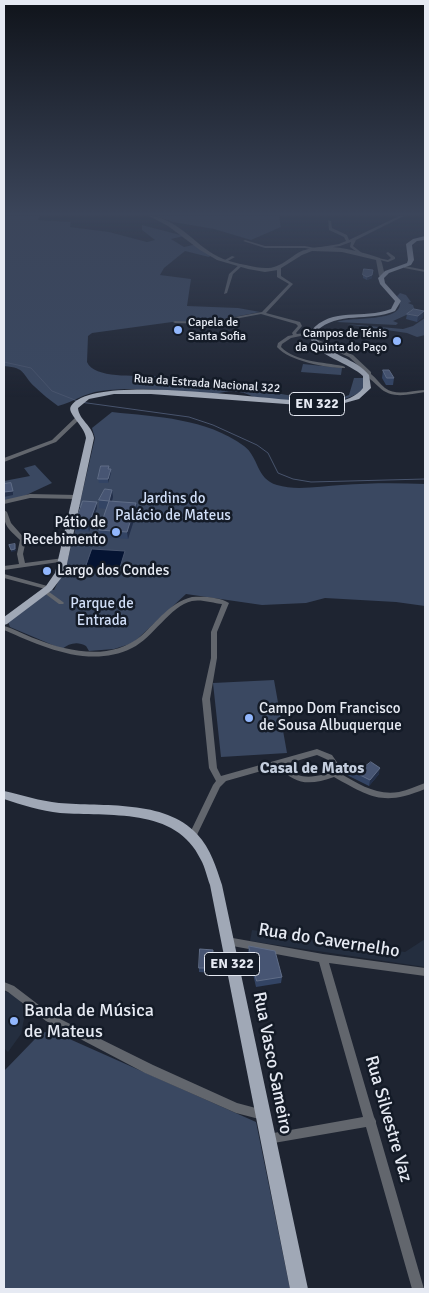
<!DOCTYPE html>
<meta charset="utf-8">
<style>
body{margin:0}
#map{position:relative;width:429px;height:1293px;overflow:hidden;background:#1e2431;font-family:Signika,sans-serif}
canvas{display:block}
.frame{position:absolute;inset:0;border:5px solid #e6eaf3;pointer-events:none}
</style>
<div id="map">
<canvas width="429" height="1293"></canvas>
<div class="frame"></div>
</div>
<script>
const g = document.querySelector('canvas').getContext('2d');
g.lineJoin = 'round';
function paint(path, color) { g.fillStyle = color; g.fill(path, 'evenodd'); }
function trace(path, color, width, dash) { g.strokeStyle = color; g.lineWidth = width; g.lineCap = dash ? 'butt' : 'round'; g.setLineDash(dash || []); g.stroke(path); }
function label(font, color, halo, rows, align = 'center') {
  g.font = font + ' Signika,sans-serif'; g.lineWidth = 5; g.setLineDash([]); g.textBaseline = 'middle'; g.strokeStyle = halo; g.fillStyle = color; for (const [text, x, y, turn = 0] of rows) {
    g.save(); g.translate(x, y); g.rotate((+turn || 0) * Math.PI / 180); g.textAlign = isNaN(turn) ? turn : align; if (halo) g.strokeText(text, 0, 0); g.fillText(text, 0, 0); g.restore();
  }
}
paint(new Path2D(`
 M 252,930 L 405,952 L 425,939 L 425,967 L 250,941 Z
 M 4,991 L 17,997 L 22,1004 L 25,1014 L 21,1034 L 8,1052 L 4,1048 Z`), '#242e3f');
paint(new Path2D(`
 M 4,216 L 40,216 L 38,220 L 71,222 L 70,227 L 109,232 L 147,242 L 155,240 L 142,230 L 142,225 L 184,236 L 171,239 L 184,247 L 197,244 L 211,255 L 209,257 L 185,251 L 164,268 L 160,275 L 191,279 L 187,306 L 238,308 L 260,312 L 207,322 L 172,322 L 92,333 L 88,336 L 87,362 C 94,379 136,375 152,376 C 173,378 192,382 213,382 C 250,383 316,409 349,395 L 354,378 L 364,378 L 363,390 C 332,412 289,400 254,397 C 243,391 229,389 217,394 C 179,392 138,386 101,391 C 84,393 74,402 58,406 C 50,400 42,394 35,387 C 21,374 27,368 4,366 Z
 M 156,216 L 279,216 L 281,227 L 251,240 L 214,229 L 173,222 Z
 M 400,293 L 406,295 L 411,302 L 408,303 L 413,305 L 415,311 L 393,321 L 398,323 L 396,325 L 337,322 C 349,316 414,324 397,296 Z
 M 425,318 L 425,335 L 417,337 L 407,333 L 346,324 L 403,329 L 413,326 Z
 M 303,364 L 342,368 L 341,375 L 301,372 Z
 M 112,412 C 157,417 206,418 244,446 C 259,457 256,479 277,485 C 296,491 321,486 341,485 C 370,483 397,483 425,484 L 425,606 L 396,602 L 325,598 L 306,603 L 262,605 L 186,594 L 133,643 L 114,649 L 89,651 L 86,646 C 78,641 69,643 62,649 L 10,627 L 8,622 L 51,590 L 54,590 L 66,566 L 75,531 L 83,508 L 79,507 L 95,438 L 92,428 Z
 M 35,465 L 52,483 L 22,497 L 5,501 L 4,481 L 30,476 L 24,468 Z
 M 274,680 L 287,753 L 221,757 L 213,683 Z
 M 45,1032 L 56,1033 L 256,1122 L 290,1289 L 4,1289 L 4,1071 L 35,1039 Z`), '#3a4861');
const water = new Path2D(`
 M 92,549 L 125,551 L 118,574 L 84,572 Z`);
paint(water, '#051433');
trace(water, '#48546d', 1);
trace(new Path2D(`
 M 4,362 L 31,368 L 52,391 L 80,402 L 189,417 L 213,425 L 257,445 L 268,453 L 278,473 L 293,479 L 311,482 L 425,479`), '#48546d', 1);
paint(new Path2D(`
 M 399,216 L 404,216 L 356,240 L 353,246 L 362,253 L 362,255 L 361,255 L 350,247 L 351,242 L 340,246 L 315,250 L 305,248 L 265,248 L 243,241 L 245,240 L 265,246 L 305,246 L 315,248 L 339,244 L 346,241 L 344,237 L 329,230 L 328,220 L 331,221 L 332,228 L 347,235 L 349,240 Z
 M 388,252 L 395,257 L 395,259 L 388,262 L 376,259 L 378,258 L 388,260 L 391,258 L 386,253 Z
 M 232,256 L 235,257 L 226,262 L 223,261 Z
 M 240,264 L 243,265 L 233,274 L 227,293 L 224,294 L 229,274 Z
 M 405,266 L 425,270 L 425,272 L 404,268 L 404,266 Z
 M 279,267 L 281,268 L 281,276 L 293,284 L 266,313 L 300,322 L 302,326 L 296,333 L 297,334 L 313,332 L 315,333 L 291,338 L 282,344 L 281,347 C 296,362 323,362 343,366 L 345,367 L 345,368 C 326,368 289,361 277,347 L 278,343 L 288,336 L 293,335 L 292,333 L 298,326 L 296,324 L 261,314 L 208,324 L 175,323 L 173,322 L 175,321 L 208,322 L 262,312 L 289,284 L 277,277 L 277,268 Z
 M 312,339 L 316,339 L 353,355 L 371,372 L 371,374 C 376,378 380,384 385,388 C 397,397 412,390 425,390 L 425,392 C 409,394 392,400 379,387 C 373,382 368,376 360,372 L 360,370 L 363,370 L 349,357 L 312,341 Z
 M 78,416 L 80,417 L 80,419 L 56,442 L 4,462 L 4,458 L 52,440 L 76,417 Z
 M 30,494 L 77,495 L 80,497 L 77,499 L 30,498 L 4,504 L 4,500 Z
 M 4,510 L 7,512 L 11,523 L 26,540 L 23,554 L 25,563 L 64,558 L 66,559 L 67,560 L 66,561 L 4,570 L 4,566 L 19,564 L 17,554 L 20,540 C 9,529 3,526 4,510 Z
 M 4,574 L 51,587 L 52,588 L 49,590 L 4,578 Z
 M 45,589 L 63,602 L 64,603 L 63,604 L 59,604 L 43,592 L 42,591 L 43,590 Z
 M 192,597 C 203,596 220,597 229,603 L 217,632 L 217,658 L 210,699 L 217,768 L 221,776 L 317,749 L 332,755 L 343,771 L 341,774 C 359,784 377,796 399,792 C 408,790 416,786 425,783 L 425,789 C 384,806 371,798 334,777 C 311,785 295,786 279,766 L 226,781 L 220,787 L 195,839 L 192,840 L 189,839 L 188,837 L 213,785 L 216,781 L 209,768 L 202,699 L 211,658 L 211,632 L 222,604 C 213,603 201,599 192,601 C 170,606 153,638 132,648 C 90,669 43,647 4,630 L 4,626 C 15,629 25,635 36,639 C 69,652 111,661 141,636 C 158,621 169,603 192,597 ZM 317,755 L 326,759 L 334,770 C 325,775 309,779 298,775 C 293,772 290,768 286,764 Z
 M 227,937 L 323,954 L 425,968 L 425,976 L 329,963 L 374,1117 L 376,1121 L 376,1123 L 424,1289 L 412,1289 L 366,1127 L 268,1144 L 264,1143 L 263,1139 L 264,1135 L 268,1134 L 363,1117 L 319,962 L 227,945 L 224,944 L 222,941 L 224,938 Z
 M 4,982 L 14,986 L 52,1015 L 153,1065 L 237,1103 L 267,1111 L 268,1115 L 267,1119 L 263,1120 L 236,1113 L 145,1073 L 46,1021 L 8,992 L 4,990 Z`), '#62666d');
paint(new Path2D(`
 M 149,216 C 172,216 192,240 210,252 C 221,259 233,263 246,265 C 264,269 273,271 289,259 C 294,256 299,251 305,250 C 328,242 358,251 380,258 L 382,263 L 385,276 L 382,278 L 379,276 L 376,260 L 342,252 L 312,251 L 302,255 L 278,270 L 265,272 L 248,269 L 217,260 L 200,250 L 168,226 Z`), '#62666d');
paint(new Path2D(`
 M 425,236 L 425,240 L 417,241 L 412,245 L 414,260 L 411,265 L 389,273 L 384,278 L 385,283 L 401,301 L 395,311 C 369,322 337,311 317,331 L 317,340 C 332,356 355,358 369,375 L 371,388 L 359,399 L 334,406 L 313,406 L 151,394 L 114,394 L 89,399 L 78,408 C 79,420 92,425 94,438 L 65,573 L 52,590 L 7,624 L 4,625 L 4,617 L 46,586 L 55,573 L 86,438 C 85,426 66,413 71,406 C 96,370 287,405 333,402 C 345,401 356,397 363,388 L 363,376 C 351,364 314,354 311,339 C 310,336 311,334 311,331 C 332,306 363,320 391,309 L 395,301 L 380,284 L 378,278 L 385,271 L 407,263 L 408,260 L 406,244 L 413,239 Z
 M 4,791 C 22,795 40,801 59,803 C 102,807 165,799 197,834 C 211,849 216,867 222,885 L 308,1289 L 290,1289 L 210,885 C 207,877 205,867 201,860 C 176,806 108,817 60,813 C 41,811 22,805 4,799 Z`), '#a0a8b6');
paint(new Path2D(`
 M 363,275 L 372,278 L 367,280 L 363,278 Z
 M 407,314 L 423,317 L 417,322 L 406,319 Z
 M 383,370 L 394,378 L 393,385 L 386,385 L 382,378 Z
 M 109,466 L 109,469 L 111,473 L 108,483 L 99,483 L 98,479 Z
 M 112,490 L 113,497 L 112,501 L 136,503 L 137,511 L 128,539 L 100,537 L 99,530 L 107,509 L 99,508 L 99,500 Z
 M 97,502 L 97,508 L 89,532 L 76,531 L 75,525 Z
 M 348,769 L 379,774 L 369,786 L 347,775 Z
 M 249,946 L 282,977 L 281,983 L 256,987 L 248,952 Z
 M 213,954 L 212,973 L 199,972 L 199,968 Z`), '#334464');
paint(new Path2D(`
 M 373,270 L 372,278 L 367,280 L 367,277 Z
 M 424,311 L 423,317 L 417,322 L 418,316 Z
 M 111,469 L 111,473 L 108,483 L 108,479 Z
 M 112,490 L 113,497 L 110,509 L 109,501 Z
 M 13,491 L 13,495 L 4,497 L 4,492 Z
 M 97,502 L 97,508 L 89,532 L 88,526 Z
 M 136,503 L 137,511 L 128,539 L 127,532 Z
 M 15,544 L 16,551 L 11,552 L 11,550 Z
 M 380,768 L 379,774 L 369,786 L 370,780 Z`), '#232f49');
const building = new Path2D(`
 M 364,269 L 373,270 L 372,275 L 367,277 L 363,275 Z
 M 414,309 L 424,311 L 418,316 L 407,314 Z
 M 383,370 L 389,370 L 394,378 L 387,378 Z
 M 101,466 L 109,466 L 108,469 L 111,469 L 108,479 L 98,479 Z
 M 11,483 L 13,491 L 4,492 L 4,484 Z
 M 105,489 L 112,490 L 109,501 L 136,503 L 127,532 L 99,530 L 109,501 L 99,500 Z
 M 83,501 L 97,502 L 88,526 L 75,525 Z
 M 15,544 L 15,549 L 11,550 L 9,545 Z
 M 371,762 L 380,768 L 370,780 L 348,769 L 351,766 L 361,769 Z
 M 249,946 L 275,951 L 282,977 L 257,981 Z
 M 200,949 L 213,950 L 212,968 L 199,968 Z`);
paint(building, '#475573');
trace(building, '#606d87', 1);
const sky = g.createLinearGradient(0, 0, 0, 397);
sky.addColorStop(0, '#10141b');
sky.addColorStop(0.54, '#3b455a');
sky.addColorStop(1, '#3b455a00');
g.fillStyle = sky;
g.fillRect(0, 0, 429, 397);
for (const [x, y, r, color] of [
 [178,330,5,"#92b7fd"],
 [397,341,5,"#92b7fd"],
 [116,532,5,"#92b7fd"],
 [47,571,5,"#92b7fd"],
 [249,718,5,"#92b7fd"],
 [14,1021,5,"#92b7fd"]
]) { const dot = new Path2D(); dot.arc(x, y, r, 0, 2 * Math.PI); g.fillStyle = color; g.fill(dot); trace(dot, '#141b27', 2); }
label('12px', '#e6eaf3', '#141b27', [
 ["Capela de",188,323],
 ["Santa Sofia",188,337],
 ["Campos de Ténis",387,334,"right"],
 ["da Quinta do Paço",387,348,"right"]
], 'left');
label('12px', '#e6eaf3', '#141b27', [
 ["Rua da Estrada Nacional 322",207,384,4]
]);
for (const [x, y, w] of [
 [317,404,55],
 [232,964,55]
]) { const box = new Path2D(); box.roundRect(x - w / 2, y - 11.5, w, 23, 4); g.fillStyle = '#141b27'; g.fill(box); trace(box, '#e6eaf3', 1); }
label('bold 14px', '#e6eaf3', null, [
 ["EN 322",317,404],
 ["EN 322",232,964]
]);
label('15px', '#d0def7', '#141b27', [
 ["Jardins do",173,499],
 ["Palácio de Mateus",173,516],
 ["Parque de",102,604],
 ["Entrada",102,621]
]);
label('15px', '#e6eaf3', '#141b27', [
 ["Pátio de",106,523,"right"],
 ["Recebimento",106,540,"right"],
 ["Largo dos Condes",57,571],
 ["Campo Dom Francisco",259,709],
 ["de Sousa Albuquerque",259,726]
], 'left');
label('bold 16px', '#c4cede', '#141b27', [
 ["Casal de Matos",312,769]
]);
label('18px', '#e6eaf3', '#141b27', [
 ["Rua do Cavernelho",329,941,9],
 ["Rua Vasco Sameiro",272,1063,79],
 ["Rua Silvestre Vaz",388,1119,74]
]);
label('18px', '#e6eaf3', '#141b27', [
 ["Banda de Música",24,1011],
 ["de Mateus",24,1032]
], 'left');
</script>
